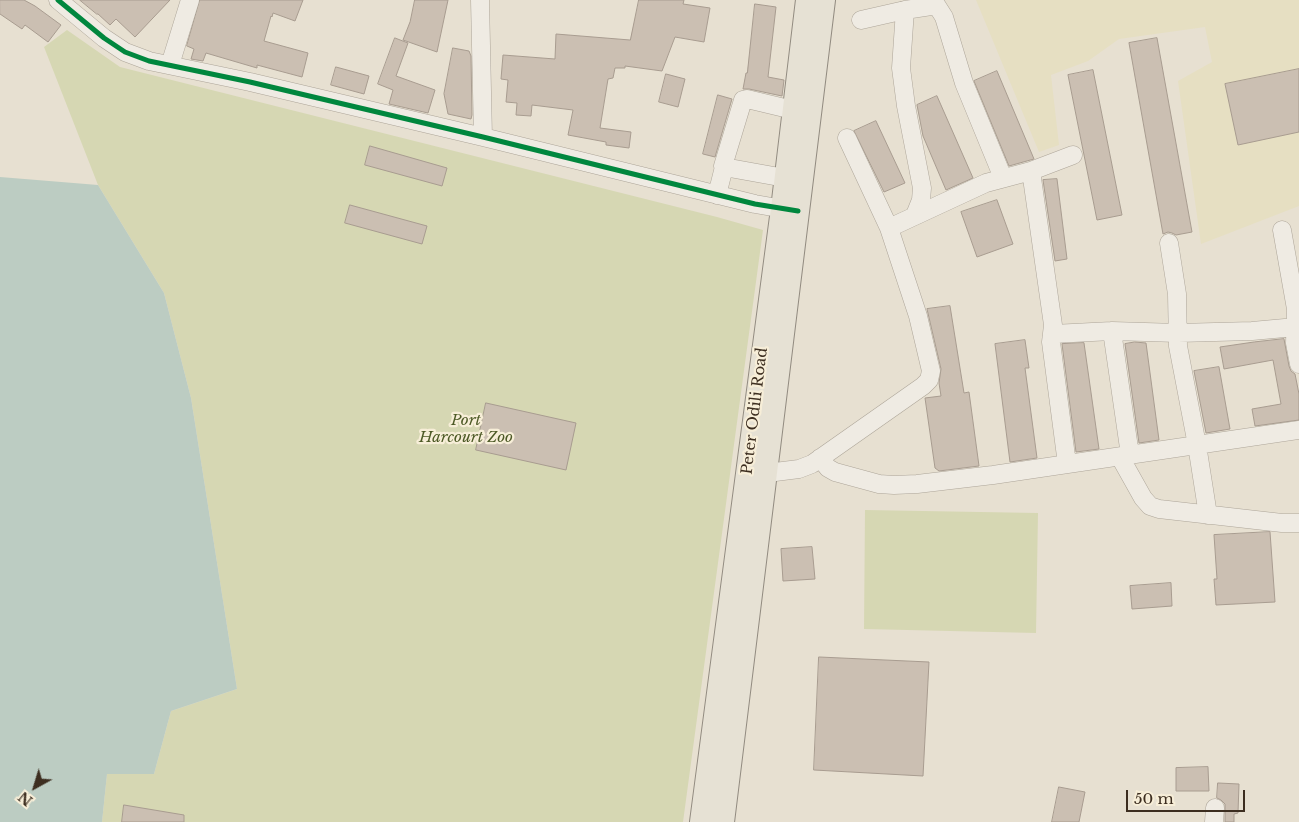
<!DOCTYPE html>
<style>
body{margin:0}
#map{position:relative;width:1299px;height:822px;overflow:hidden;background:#e7e0d1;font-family:"Libre Baskerville",serif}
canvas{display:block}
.north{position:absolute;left:10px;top:762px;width:50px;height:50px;-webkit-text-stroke:4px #f7eed8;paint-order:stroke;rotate:219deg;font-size:14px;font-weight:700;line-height:20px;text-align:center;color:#3d2e20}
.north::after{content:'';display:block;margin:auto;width:18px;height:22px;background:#3d2e20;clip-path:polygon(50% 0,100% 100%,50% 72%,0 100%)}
.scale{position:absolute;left:1126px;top:790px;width:119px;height:22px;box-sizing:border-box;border:2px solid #3d2e20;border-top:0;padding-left:6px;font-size:15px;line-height:18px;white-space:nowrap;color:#3d2e20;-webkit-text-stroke:4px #f7eed8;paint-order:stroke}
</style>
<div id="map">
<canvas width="1299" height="822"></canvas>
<div class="north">N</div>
<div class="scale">50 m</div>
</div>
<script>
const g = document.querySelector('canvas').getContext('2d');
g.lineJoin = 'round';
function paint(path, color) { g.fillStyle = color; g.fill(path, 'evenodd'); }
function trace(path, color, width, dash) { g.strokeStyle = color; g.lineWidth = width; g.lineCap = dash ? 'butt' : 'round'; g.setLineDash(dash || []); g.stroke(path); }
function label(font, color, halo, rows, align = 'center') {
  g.font = font + ' "Libre Baskerville",serif'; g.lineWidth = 4.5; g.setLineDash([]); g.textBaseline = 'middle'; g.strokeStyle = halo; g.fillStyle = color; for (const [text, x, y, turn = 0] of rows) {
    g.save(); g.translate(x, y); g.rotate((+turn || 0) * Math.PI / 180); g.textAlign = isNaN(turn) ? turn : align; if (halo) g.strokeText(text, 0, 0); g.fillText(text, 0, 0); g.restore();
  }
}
paint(new Path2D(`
 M 976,0 L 1299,0 L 1299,206 L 1201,244 L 1178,81 L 1212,62 L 1205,27 L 1119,39 L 1088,61 L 1051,75 L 1059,145 L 1039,152 Z`), '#e6dfc2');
paint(new Path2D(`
 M 67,30 L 120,67 L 717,217 L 763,230 L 683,822 L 102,822 L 107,774 L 154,774 L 171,711 L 237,689 L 191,398 L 164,293 L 98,185 L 44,47 Z
 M 865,510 L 1038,513 L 1036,633 L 864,629 Z`), '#d6d7b3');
paint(new Path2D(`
 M 0,177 L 98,185 L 164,293 L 191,398 L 237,689 L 171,711 L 154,774 L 107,774 L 102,822 L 0,822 Z`), '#bcccc2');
const building = new Path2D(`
 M 0,0 L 24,0 L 35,6 L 61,25 L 48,42 L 25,25 L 22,29 L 0,14 Z
 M 80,0 L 170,0 L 135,37 L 116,19 L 110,25 L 98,14 L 97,14 Z
 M 200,0 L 303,0 L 295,21 L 273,13 L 272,17 L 271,16 L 264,41 L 308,53 L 302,77 L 257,65 L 257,68 L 206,53 L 203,61 L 191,59 L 194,49 L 187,46 Z
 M 415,0 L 448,0 L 437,52 L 403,40 L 410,22 Z
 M 639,0 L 684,0 L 683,4 L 710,8 L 704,42 L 675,37 L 662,71 L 625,66 L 625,68 L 615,68 L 613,78 L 608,79 L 600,128 L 631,132 L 629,148 L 606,145 L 606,142 L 568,135 L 573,110 L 532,105 L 531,116 L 516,115 L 517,103 L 506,102 L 508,80 L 501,79 L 503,55 L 555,59 L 556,34 L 630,40 Z
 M 755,4 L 776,7 L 768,77 L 784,80 L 782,96 L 749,89 L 743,89 L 746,73 L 747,73 Z
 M 395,38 L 408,43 L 396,76 L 435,90 L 428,113 L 389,104 L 393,90 L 378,84 Z
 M 1157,38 L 1192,232 L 1176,235 L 1172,233 L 1168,232 L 1163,234 L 1129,43 Z
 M 453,48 L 469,51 L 471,56 L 472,115 L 471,119 L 448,114 L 444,94 Z
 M 336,67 L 369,76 L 364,94 L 331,85 Z
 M 1299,69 L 1299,132 L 1238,145 L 1225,84 Z
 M 1093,70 L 1122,215 L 1097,220 L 1068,75 Z
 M 997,71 L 1034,159 L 1009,166 L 974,81 Z
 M 666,74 L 685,79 L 678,107 L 659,102 Z
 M 718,95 L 732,99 L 715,157 L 703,154 Z
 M 937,96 L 973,178 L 946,190 L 923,136 L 917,105 Z
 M 876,121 L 905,183 L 884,192 L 854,131 Z
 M 370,146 L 447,168 L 442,186 L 365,165 Z
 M 1057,179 L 1067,259 L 1055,261 L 1043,180 Z
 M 997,200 L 1013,244 L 977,257 L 961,212 Z
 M 350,205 L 427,226 L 422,244 L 345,223 Z
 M 950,306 L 964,393 L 969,392 L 979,466 L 939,471 L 935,468 L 925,398 L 941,396 L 939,383 L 941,369 L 927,309 Z
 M 1284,339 L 1289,366 L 1291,371 L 1295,374 L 1299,394 L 1299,420 L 1255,426 L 1252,409 L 1281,404 L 1273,360 L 1224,369 L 1220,347 L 1254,342 Z
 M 1025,340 L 1029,368 L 1025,368 L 1037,458 L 1010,462 L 995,344 Z
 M 1135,342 L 1146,343 L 1159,440 L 1139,443 L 1125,344 Z
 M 1084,343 L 1099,449 L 1076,452 L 1062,344 Z
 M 1219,367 L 1230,429 L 1206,433 L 1194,371 Z
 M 486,403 L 576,423 L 566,470 L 476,450 Z
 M 1270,532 L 1275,602 L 1216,605 L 1214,579 L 1217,579 L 1214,535 Z
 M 812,547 L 815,579 L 783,581 L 781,549 Z
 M 1171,583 L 1172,606 L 1132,609 L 1130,586 Z
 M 819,657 L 929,662 L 923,776 L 814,770 Z
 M 1208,767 L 1209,791 L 1176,791 L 1176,768 Z
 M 1218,783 L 1239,784 L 1238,813 L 1234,814 L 1234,822 L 1225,822 L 1225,804 L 1221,800 L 1217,798 Z
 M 1059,787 L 1085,792 L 1079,822 L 1052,822 Z
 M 124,805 L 184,815 L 184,822 L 122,822 Z`);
paint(building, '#cbbfb2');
trace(building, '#a89c90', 1);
const minor = new Path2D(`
 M 58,0 L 104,38 L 125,52 L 149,61 L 250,82 L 483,137 L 755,204 L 795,211
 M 480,0 L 483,137
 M 905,10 L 901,68 L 906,106 L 922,188 L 921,200 L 915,215
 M 861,20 L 905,10 L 931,6 L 937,6 L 944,17 L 964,83 L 1003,178
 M 170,65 L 190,0
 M 724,167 L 785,178
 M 1031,171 L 1053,325 L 1051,342 L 1067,464
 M 717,195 L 724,167 L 723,166 L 743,100 L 747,99 L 793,110
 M 889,228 L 986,183 L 1031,171 L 1073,155
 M 1282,230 L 1296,309 L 1295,343 L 1299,364
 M 1169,243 L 1177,294 L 1178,346 L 1197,445 L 1208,515
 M 1112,331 L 1130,455
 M 1053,334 L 1112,331 L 1178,333 L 1252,331 L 1296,327
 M 1120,457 L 1143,498 L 1150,506 L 1159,509 L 1282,523 L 1299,523
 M 820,458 L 828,468 L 835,472 L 879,484 L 894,485 L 917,484 L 993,475 L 1299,430
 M 767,473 L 799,469 L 812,464 L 923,386 L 929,380 L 931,371 L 918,316 L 889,228 L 847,138
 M 1214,822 L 1215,808`);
const major = new Path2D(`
 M 701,822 L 782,209 L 807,0
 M 723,822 L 824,0`);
trace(minor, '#ada599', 19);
trace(major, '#928b80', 24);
trace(minor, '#efebe3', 18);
trace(major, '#e6e1d4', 22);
trace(new Path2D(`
 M 58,0 L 104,38 L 125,52 L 149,61 L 250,82 L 483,137 L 755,204 L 798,211`), '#00873e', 5);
label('15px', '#3d2e20', '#f7eed8', [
 ["Peter Odili Road",755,411,-83]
]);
label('italic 15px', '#4d5a26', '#f7eed8', [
 ["Port",466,421],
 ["Harcourt Zoo",466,438]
]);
</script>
